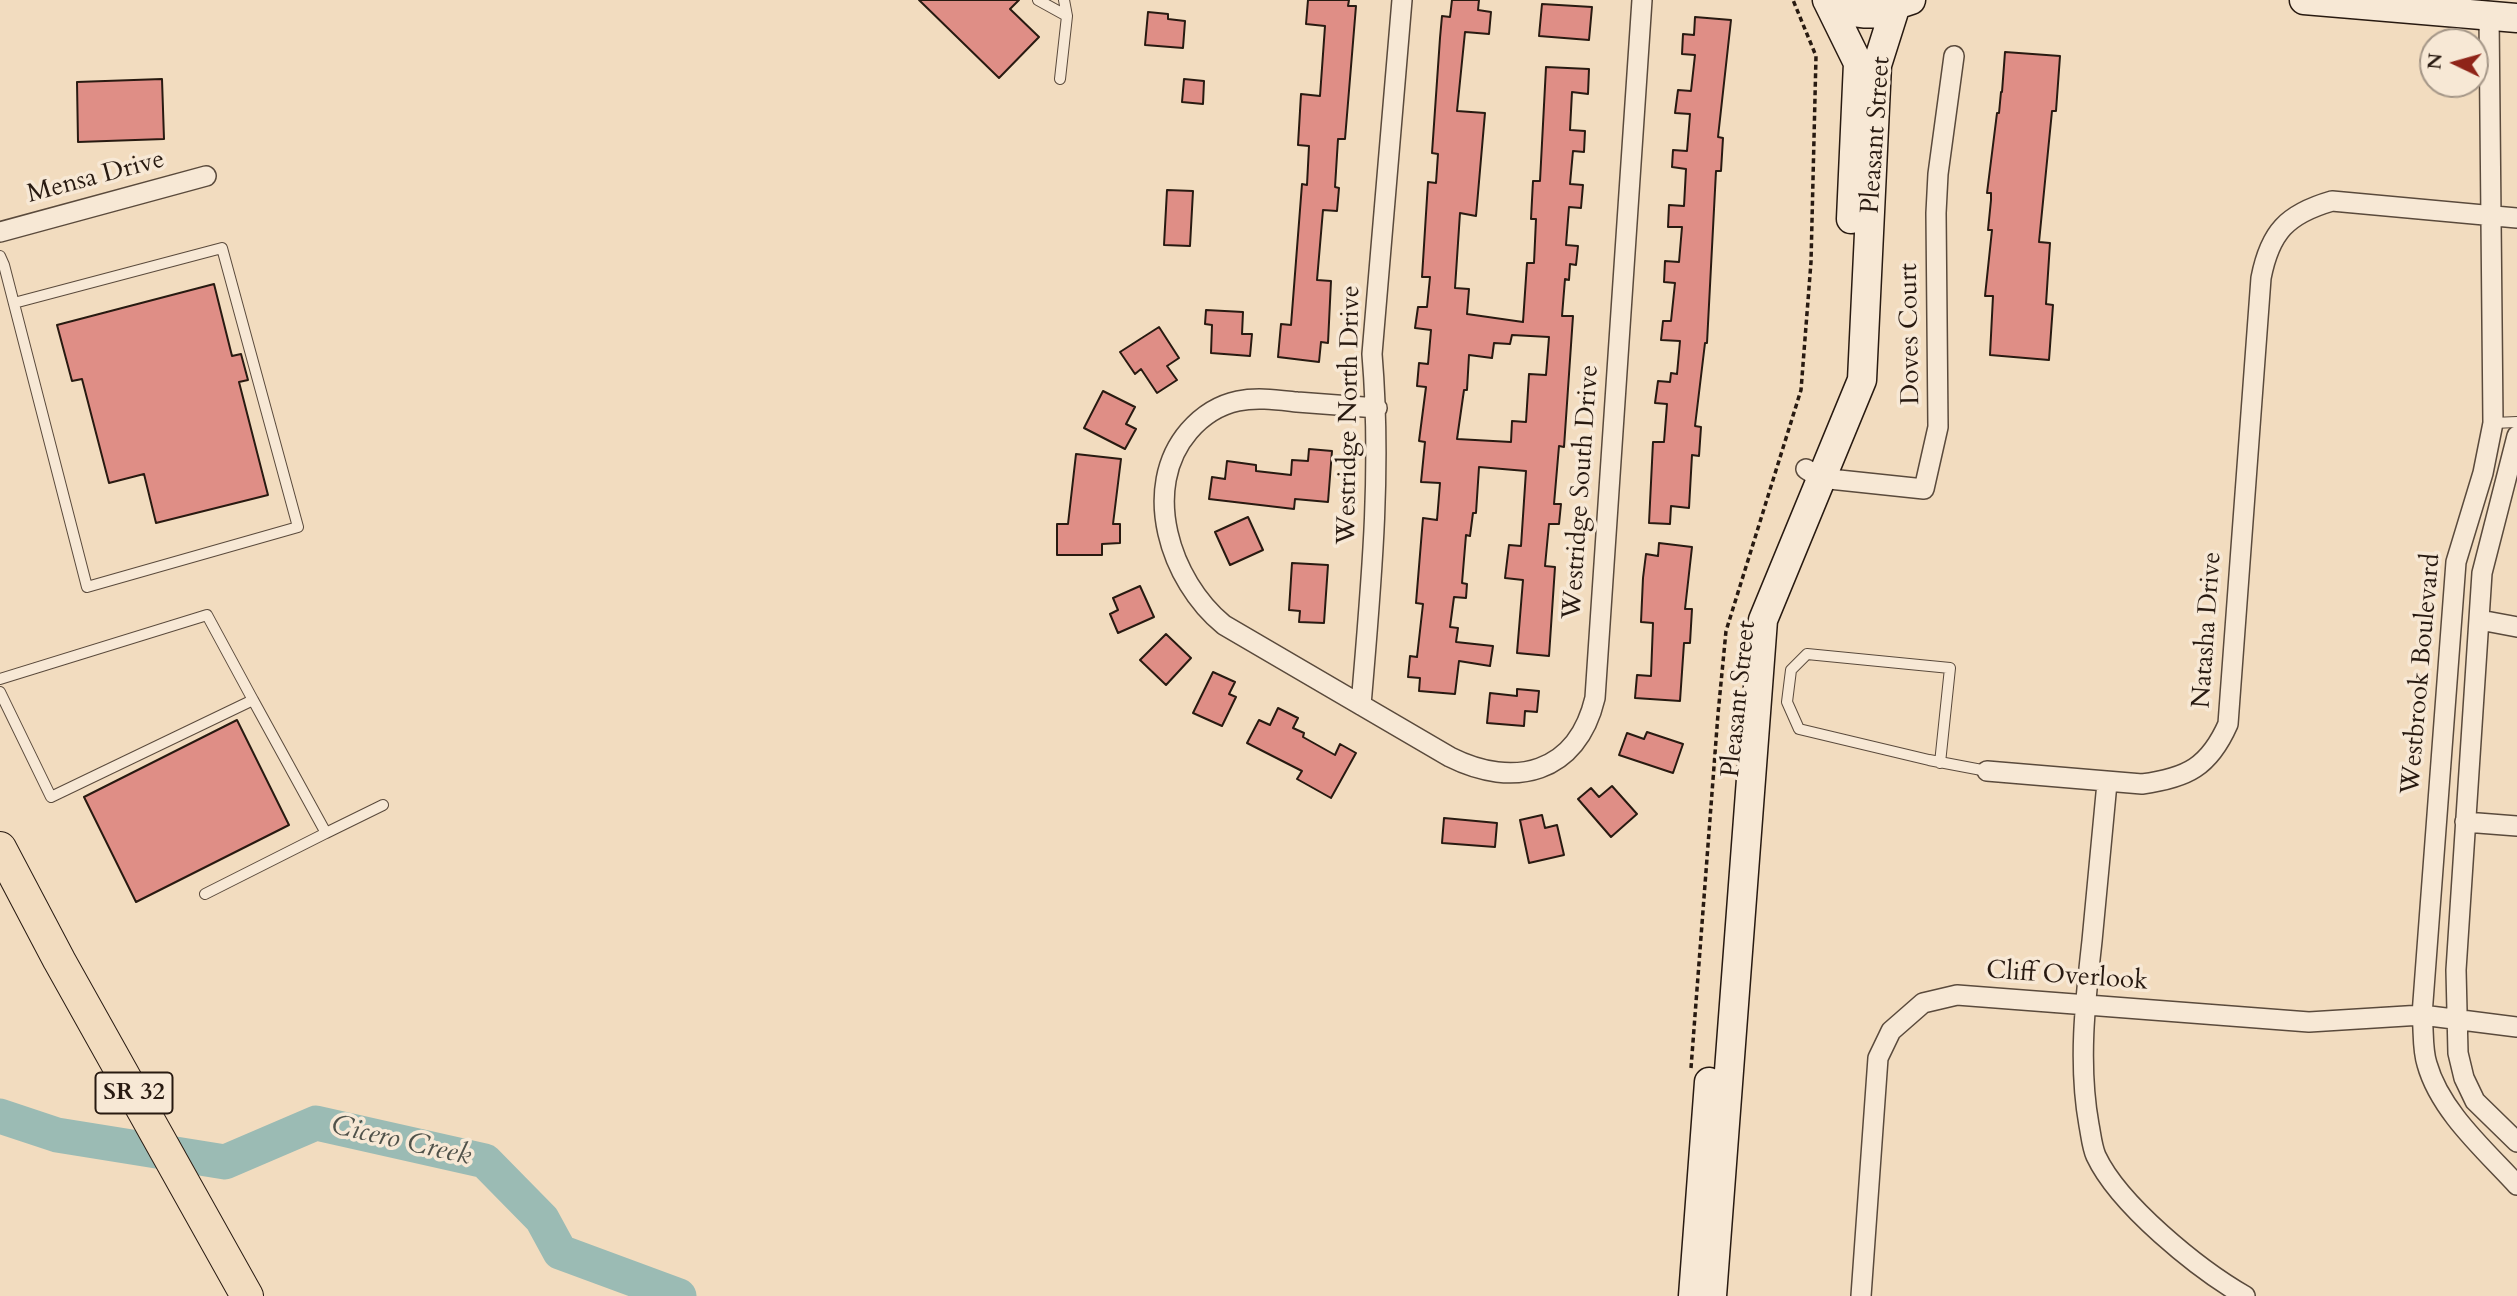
<!DOCTYPE html>
<style>
body{margin:0}
#map{position:relative;width:2517px;height:1296px;overflow:hidden;background:#f2dcbf;font-family:Cardo,serif}
canvas{display:block}
.north{position:absolute;left:2419px;top:28px;width:70px;height:70px;box-sizing:border-box;background:#f7e8d5;border:2px solid #a49687;border-radius:50%;rotate:275deg;font-size:19px;font-weight:700;line-height:28px;text-align:center;color:#281a11}
.north::after{content:'';display:block;margin:auto;width:24px;height:32px;background:#8f2418;clip-path:polygon(50% 0,100% 100%,50% 72%,0 100%)}
</style>
<div id="map">
<canvas width="2517" height="1296"></canvas>
<div class="north">N</div>
</div>
<script>
const g = document.querySelector('canvas').getContext('2d');
g.lineJoin = 'round';
function trace(path, color, width, dash) { g.strokeStyle = color; g.lineWidth = width; g.lineCap = dash ? 'butt' : 'round'; g.setLineDash(dash || []); g.stroke(path); }
function paint(path, color) { g.fillStyle = color; g.fill(path, 'evenodd'); }
function label(font, color, halo, rows, align = 'center') {
  g.font = font + ' Cardo,serif'; g.lineWidth = 7; g.setLineDash([]); g.textBaseline = 'middle'; g.strokeStyle = halo; g.fillStyle = color; for (const [text, x, y, turn = 0] of rows) {
    g.save(); g.translate(x, y); g.rotate((+turn || 0) * Math.PI / 180); g.textAlign = isNaN(turn) ? turn : align; if (halo) g.strokeText(text, 0, 0); g.fillText(text, 0, 0); g.restore();
  }
}
trace(new Path2D(`
 M 0,1116 L 57,1135 L 225,1162 L 316,1123 L 485,1161 L 542,1219 L 560,1252 L 679,1296`), '#9bbbb4', 35);
const building = new Path2D(`
 M 919,0 L 1019,0 L 1010,9 L 1039,37 L 999,78 Z
 M 1308,0 L 1349,0 L 1348,6 L 1356,6 L 1345,139 L 1338,139 L 1335,187 L 1339,188 L 1337,211 L 1323,210 L 1317,280 L 1331,281 L 1328,343 L 1321,342 L 1319,362 L 1278,357 L 1281,324 L 1291,325 L 1302,184 L 1307,185 L 1309,146 L 1298,145 L 1301,94 L 1320,96 L 1325,26 L 1306,24 Z
 M 1452,0 L 1479,0 L 1478,10 L 1491,12 L 1489,34 L 1465,32 L 1457,111 L 1485,113 L 1476,216 L 1460,213 L 1455,288 L 1469,289 L 1467,314 L 1523,322 L 1527,263 L 1534,263 L 1536,219 L 1531,219 L 1533,181 L 1540,181 L 1546,67 L 1589,69 L 1588,94 L 1572,92 L 1570,130 L 1585,131 L 1584,152 L 1573,151 L 1570,184 L 1583,185 L 1581,208 L 1569,207 L 1566,245 L 1578,246 L 1576,265 L 1570,264 L 1569,280 L 1565,279 L 1562,316 L 1573,316 L 1564,447 L 1559,446 L 1554,504 L 1561,504 L 1559,524 L 1549,524 L 1545,566 L 1555,567 L 1549,656 L 1517,653 L 1523,580 L 1505,578 L 1509,545 L 1521,546 L 1526,471 L 1479,467 L 1476,513 L 1473,513 L 1470,536 L 1466,535 L 1462,583 L 1467,584 L 1466,598 L 1454,597 L 1450,627 L 1458,628 L 1456,642 L 1493,646 L 1490,666 L 1459,661 L 1455,694 L 1419,691 L 1420,678 L 1408,677 L 1410,656 L 1417,657 L 1423,604 L 1416,603 L 1423,518 L 1437,520 L 1440,483 L 1421,482 L 1425,442 L 1419,441 L 1426,387 L 1417,386 L 1419,363 L 1428,364 L 1431,330 L 1415,328 L 1418,307 L 1427,307 L 1430,277 L 1422,277 L 1428,182 L 1436,183 L 1438,154 L 1432,153 L 1440,38 L 1442,16 L 1450,17 ZM 1512,335 L 1549,337 L 1546,375 L 1529,374 L 1526,422 L 1512,421 L 1511,442 L 1457,439 L 1464,390 L 1467,390 L 1469,355 L 1492,358 L 1494,343 L 1510,344 Z
 M 1542,4 L 1592,7 L 1589,40 L 1539,36 Z
 M 1148,12 L 1168,14 L 1168,19 L 1185,21 L 1183,48 L 1145,45 Z
 M 1695,17 L 1731,20 L 1718,137 L 1723,138 L 1721,171 L 1716,171 L 1707,343 L 1705,343 L 1695,426 L 1701,427 L 1699,456 L 1692,455 L 1689,508 L 1671,506 L 1670,524 L 1649,523 L 1653,442 L 1664,442 L 1667,404 L 1655,403 L 1658,381 L 1670,382 L 1671,373 L 1677,374 L 1680,341 L 1661,340 L 1663,321 L 1671,321 L 1675,283 L 1664,282 L 1665,261 L 1679,262 L 1682,227 L 1668,227 L 1669,205 L 1684,206 L 1686,169 L 1672,167 L 1673,150 L 1687,151 L 1690,114 L 1675,113 L 1678,90 L 1691,91 L 1695,55 L 1682,54 L 1683,34 L 1694,35 Z
 M 2005,52 L 2060,56 L 2056,111 L 2052,111 L 2039,242 L 2050,243 L 2046,304 L 2053,305 L 2049,360 L 1990,355 L 1993,296 L 1985,296 L 1992,230 L 1988,230 L 1991,200 L 1991,193 L 1987,193 L 1997,113 L 1999,113 L 2001,92 L 2002,92 Z
 M 162,79 L 164,139 L 78,142 L 77,82 Z
 M 1184,79 L 1204,81 L 1203,104 L 1182,102 Z
 M 1167,190 L 1193,191 L 1190,246 L 1164,245 Z
 M 214,284 L 232,356 L 241,354 L 248,380 L 239,382 L 268,495 L 156,523 L 144,474 L 109,483 L 82,379 L 72,381 L 57,325 Z
 M 1206,310 L 1243,312 L 1242,334 L 1252,334 L 1250,356 L 1211,353 L 1212,325 L 1205,324 Z
 M 1159,327 L 1179,358 L 1167,366 L 1177,380 L 1157,393 L 1141,369 L 1135,374 L 1120,352 Z
 M 1103,391 L 1135,407 L 1126,424 L 1136,429 L 1125,449 L 1084,428 Z
 M 1309,449 L 1332,451 L 1328,502 L 1295,499 L 1294,509 L 1209,499 L 1212,477 L 1225,479 L 1227,461 L 1256,465 L 1256,471 L 1291,475 L 1292,460 L 1308,461 Z
 M 1076,454 L 1121,459 L 1113,524 L 1120,524 L 1120,543 L 1102,544 L 1102,555 L 1057,555 L 1057,524 L 1068,524 Z
 M 1248,517 L 1263,550 L 1230,565 L 1215,532 Z
 M 1659,543 L 1692,547 L 1685,609 L 1692,609 L 1690,643 L 1684,643 L 1680,701 L 1635,698 L 1637,675 L 1651,676 L 1653,623 L 1641,622 L 1643,578 L 1646,554 L 1658,556 Z
 M 1292,563 L 1328,565 L 1324,623 L 1299,622 L 1300,611 L 1289,610 Z
 M 1140,586 L 1154,617 L 1118,633 L 1110,614 L 1118,610 L 1113,598 Z
 M 1166,634 L 1191,658 L 1166,685 L 1140,660 Z
 M 1213,672 L 1235,682 L 1229,694 L 1236,697 L 1222,726 L 1193,713 Z
 M 1517,689 L 1539,691 L 1537,712 L 1525,711 L 1524,726 L 1487,723 L 1490,693 L 1517,696 Z
 M 1278,708 L 1298,718 L 1293,728 L 1304,733 L 1303,737 L 1335,755 L 1340,744 L 1356,753 L 1331,798 L 1297,779 L 1302,771 L 1247,743 L 1259,720 L 1270,725 Z
 M 237,720 L 289,825 L 136,902 L 84,797 Z
 M 1647,732 L 1683,744 L 1673,773 L 1619,755 L 1627,733 L 1644,739 Z
 M 1612,786 L 1637,814 L 1611,837 L 1578,799 L 1591,788 L 1599,797 Z
 M 1542,815 L 1545,828 L 1557,825 L 1564,855 L 1529,863 L 1520,820 Z
 M 1444,818 L 1497,823 L 1495,847 L 1442,843 Z`);
paint(building, '#df8e86');
trace(building, '#281a11', 2);
const lane = new Path2D(`
 M 1038,0 L 1067,16
 M 1060,79 L 1067,16 L 1064,0
 M 0,256 L 4,265 L 87,587 L 298,527 L 222,248 L 14,303
 M 2493,423 L 2517,422
 M 0,679 L 207,615 L 253,700
 M 0,692 L 51,797 L 253,700 L 326,833 L 383,805
 M 1940,763 L 1950,668 L 1807,654 L 1791,670 L 1787,702 L 1799,729 L 1929,760 L 1987,771
 M 205,894 L 326,833`);
const street = new Path2D(`
 M 2489,15 L 2493,423 L 2483,473 L 2456,562 L 2422,1015 C 2424,1030 2422,1049 2427,1064 C 2440,1111 2485,1150 2517,1185
 M 0,232 L 206,176
 M 1377,408 C 1350,406 1323,404 1297,402 C 1278,400 1257,397 1238,401 C 1219,405 1202,416 1189,431 C 1140,488 1170,581 1224,625 L 1450,757 C 1514,789 1577,774 1595,698 L 1642,0
 M 2517,436 L 2482,573 L 2456,970 L 2458,1053 L 2464,1078 L 2475,1101 L 2517,1142
 M 1806,469 L 1820,478 L 1924,489 L 1938,427 L 1936,213 L 1938,174 L 1954,56
 M 2480,620 L 2517,627
 M 1361,705 C 1371,586 1382,473 1372,354 L 1402,0
 M 1987,771 L 2142,784 C 2187,778 2209,767 2228,724 L 2261,278 C 2270,232 2287,214 2332,201 L 2517,218
 M 2107,783 C 2102,835 2097,888 2092,941 C 2085,1003 2078,1064 2089,1125 C 2091,1135 2092,1147 2096,1156 C 2119,1205 2198,1269 2245,1296
 M 2465,822 L 2517,826
 M 1861,1296 L 1878,1058 L 1891,1031 L 1923,1003 L 1957,995 L 2309,1022 L 2422,1015 L 2517,1027`);
const secondary = new Path2D(`
 M 1827,0 L 1858,63 L 1851,219
 M 1827,0 C 1850,15 1879,21 1901,0
 M 2304,0 L 2517,18
 M 1693,1296 L 1709,1082
 M 1712,1296 L 1763,620 L 1862,380 L 1877,65 L 1896,5 L 1911,0`);
const primary = new Path2D(`
 M 0,848 L 59,960 L 247,1296`);
trace(lane, '#5a4a3c', 12);
trace(street, '#5a4a3c', 22);
trace(secondary, '#281a11', 31);
trace(primary, '#281a11', 34);
trace(new Path2D(`
 M 1691,1068 L 1718,714 L 1726,631 L 1801,390 L 1811,262 L 1816,56 L 1793,0`), '#281a11', 3.5, [5, 3.5]);
trace(lane, '#f7e8d5', 10);
trace(street, '#f7e8d5', 19);
trace(secondary, '#f7e8d5', 28);
trace(primary, '#f2dcbf', 32);
for (const [x, y, w] of [
 [134,1093,77]
]) { const box = new Path2D(); box.roundRect(x - w / 2, y - 20.5, w, 41, 5); g.fillStyle = '#f7e8d5'; g.fill(box); trace(box, '#281a11', 2); }
label('bold 24px', '#281a11', null, [
 ["SR 32",134,1093]
]);
label('26px', '#281a11', '#f7e8d5', [
 ["Pleasant Street",1877,135,-86],
 ["Mensa Drive",96,178,-15],
 ["Doves Court",1911,334,-91],
 ["Westridge North Drive",1350,415,-89],
 ["Westridge South Drive",1582,492,-86],
 ["Natasha Drive",2208,630,-86],
 ["Westbrook Boulevard",2422,674,-85],
 ["Pleasant Street",1740,699,-84],
 ["Cliff Overlook",2067,977,4]
]);
label('italic 28px', '#50524a', '#f7e8d5', [
 ["Cicero Creek",401,1142,13]
]);
</script>
